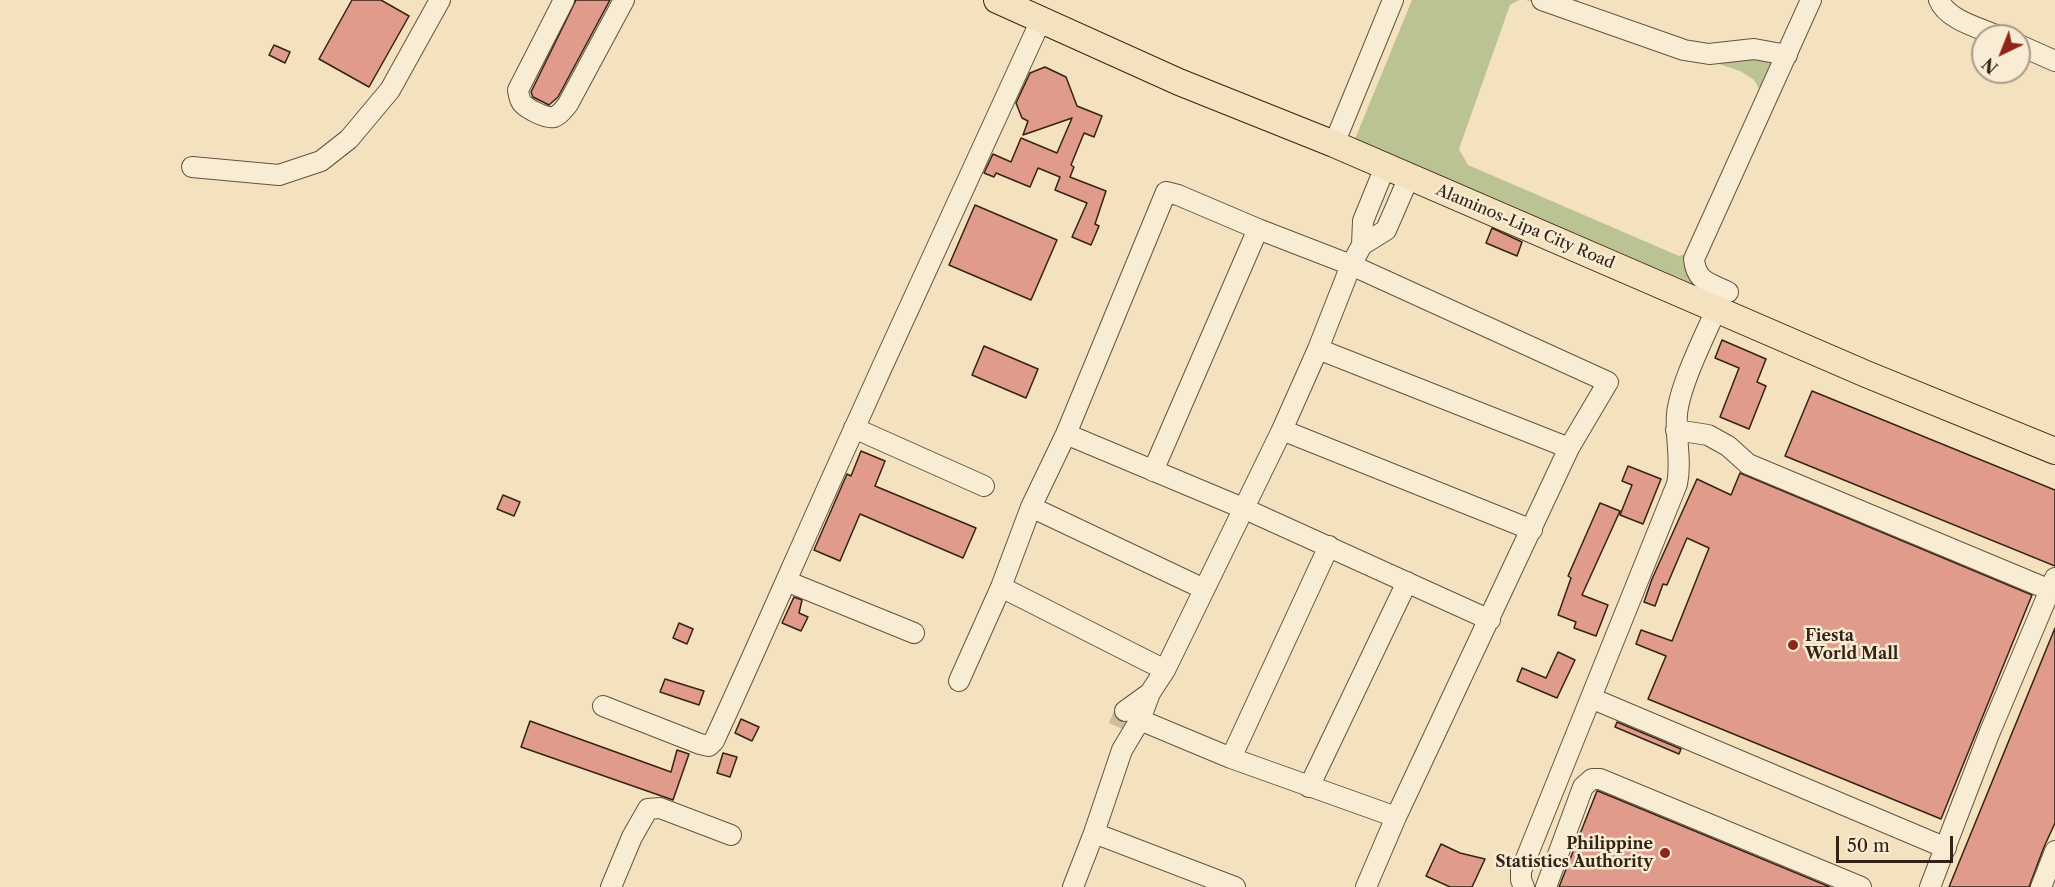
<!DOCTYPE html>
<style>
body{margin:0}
#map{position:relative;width:2055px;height:887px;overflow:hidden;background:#f4e2bf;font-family:"Libre Caslon Text",serif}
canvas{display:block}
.north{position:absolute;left:1971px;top:24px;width:60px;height:60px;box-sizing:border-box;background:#f8ecd5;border:2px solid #aa9b89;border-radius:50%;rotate:223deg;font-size:16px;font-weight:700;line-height:24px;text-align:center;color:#342216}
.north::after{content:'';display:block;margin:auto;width:21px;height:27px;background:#8f2418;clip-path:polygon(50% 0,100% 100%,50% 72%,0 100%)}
.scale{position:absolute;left:1836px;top:836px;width:117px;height:27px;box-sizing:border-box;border:3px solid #342216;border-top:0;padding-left:8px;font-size:18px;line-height:21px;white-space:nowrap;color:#342216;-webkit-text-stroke:4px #f8ecd5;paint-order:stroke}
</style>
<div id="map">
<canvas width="2055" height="887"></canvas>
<div class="north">N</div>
<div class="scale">50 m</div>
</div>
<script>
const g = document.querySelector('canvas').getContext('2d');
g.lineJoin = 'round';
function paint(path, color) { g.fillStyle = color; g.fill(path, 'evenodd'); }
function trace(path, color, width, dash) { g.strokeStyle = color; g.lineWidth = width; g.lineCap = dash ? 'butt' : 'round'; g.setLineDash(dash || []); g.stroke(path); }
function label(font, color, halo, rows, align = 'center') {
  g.font = font + ' "Libre Caslon Text",serif'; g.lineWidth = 5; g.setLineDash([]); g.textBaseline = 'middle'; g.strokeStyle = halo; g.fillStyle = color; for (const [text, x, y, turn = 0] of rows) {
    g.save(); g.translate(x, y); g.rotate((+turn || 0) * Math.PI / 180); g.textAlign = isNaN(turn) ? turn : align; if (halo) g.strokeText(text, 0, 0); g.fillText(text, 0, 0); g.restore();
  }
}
paint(new Path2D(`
 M 1412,0 L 1519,0 L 1510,5 L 1459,149 L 1468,165 L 1679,256 L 1691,252 L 1696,285 L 1355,139 Z
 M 1526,0 L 1578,0 L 1578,4 L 1675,44 L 1722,45 L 1735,40 L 1782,47 L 1764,97 L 1754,80 L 1740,71 Z`), '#bbc392');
const building = new Path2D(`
 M 352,0 L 381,0 L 409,16 L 369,87 L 319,59 Z
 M 576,0 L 610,0 L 558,97 L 549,105 L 533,97 L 531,92 Z
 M 274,45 L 290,52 L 285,63 L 269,55 Z
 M 1045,67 L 1066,77 L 1077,106 L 1102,116 L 1094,137 L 1084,133 L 1071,165 L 1074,167 L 1070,177 L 1106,191 L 1095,224 L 1099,226 L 1091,245 L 1072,237 L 1087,203 L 1055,190 L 1060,177 L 1038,168 L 1030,187 L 996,173 L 994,177 L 984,173 L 993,154 L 1011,162 L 1021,138 L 1057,153 L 1072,118 L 1023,135 L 1028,121 L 1022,118 L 1016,103 L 1030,73 Z
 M 975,205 L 1057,240 L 1031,300 L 949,265 Z
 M 1492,228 L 1522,242 L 1517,256 L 1486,243 Z
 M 1722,340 L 1766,359 L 1757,382 L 1766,386 L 1749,429 L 1720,417 L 1739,368 L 1715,358 Z
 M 984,346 L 1038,369 L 1026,398 L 972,375 Z
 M 1812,391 L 2055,490 L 2055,566 L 1785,456 Z
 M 861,451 L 885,461 L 875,486 L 976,528 L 963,558 L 860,514 L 840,561 L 814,550 L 847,474 L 851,476 Z
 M 1628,466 L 1661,479 L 1643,524 L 1620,515 L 1632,485 L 1622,481 Z
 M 1740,473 L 2032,595 L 1941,819 L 1648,699 L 1666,656 L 1636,644 L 1641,630 L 1672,641 L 1709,548 L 1687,538 L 1667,585 L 1663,584 L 1655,606 L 1644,602 L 1652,579 L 1697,479 L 1731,495 Z
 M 503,495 L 520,502 L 514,516 L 497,509 Z
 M 1600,503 L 1620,511 L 1582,595 L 1608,605 L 1596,636 L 1574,628 L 1576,622 L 1558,615 L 1571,578 L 1568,576 Z
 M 794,597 L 802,600 L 799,613 L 808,617 L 801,631 L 782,623 Z
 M 679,623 L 693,629 L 687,644 L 673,638 Z
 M 2055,628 L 2055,823 L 2044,847 L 2029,887 L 1949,887 Z
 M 1558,652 L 1575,660 L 1557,698 L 1517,681 L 1522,668 L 1546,678 Z
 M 665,679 L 704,691 L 699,705 L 660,692 Z
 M 741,719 L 759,727 L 752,741 L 735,733 Z
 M 530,721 L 671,772 L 677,750 L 689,754 L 673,800 L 521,747 Z
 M 1617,722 L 1681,749 L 1679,754 L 1615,727 Z
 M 723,753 L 737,757 L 730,777 L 717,773 Z
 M 1597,791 L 1598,791 L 1830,887 L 1559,887 Z
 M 1441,844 L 1460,853 L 1485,859 L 1472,887 L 1450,887 L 1426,876 Z`);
paint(building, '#e19b8b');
trace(building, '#342216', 1.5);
trace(new Path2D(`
 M 1118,727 L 1125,711`), '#cebc9d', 20, [20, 10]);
const minor = new Path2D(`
 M 564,0 L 518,90 C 519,95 519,100 523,104 C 528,109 546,119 554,117 C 560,115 564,109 568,104 L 624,0
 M 1542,0 L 1684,50 L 1709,54 L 1754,49 L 1787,55
 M 1939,0 C 1947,20 1980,28 1998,36
 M 2019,45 L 2055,61
 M 1334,144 L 1393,0
 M 192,167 L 279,175 L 321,161 L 349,139 L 390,90 L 440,0
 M 1362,245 L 1386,230 L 1409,177
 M 1728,292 C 1710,283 1696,282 1694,259 L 1811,0
 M 1318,349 L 1569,448
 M 854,428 L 984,486
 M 1282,430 L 1532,530
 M 1676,430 L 1708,435 L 1728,446 L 1748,464 L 2050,590
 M 1066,434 L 1245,509 L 1490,620
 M 1153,471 L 1258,229
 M 1031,507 L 1204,589
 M 786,581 L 914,633
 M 1001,587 L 1165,670
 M 959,681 L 1001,587 L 1031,507 L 1066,434 L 1166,192 L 1178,195 L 1258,229 L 1351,265 L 1608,382 L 1569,448 L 1396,817 L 1366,887
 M 1591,698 L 1946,848
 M 603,706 L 700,744 L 709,746 L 714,741 C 762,637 807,532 855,427 C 916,291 979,156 1041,20
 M 1125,711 L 1150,693
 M 1140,720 L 1231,758 L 1396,817
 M 1231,758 L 1329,546
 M 1309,787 L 1407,582
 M 1094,833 L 1235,887
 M 611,887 L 632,837 L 648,809 L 660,808 L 731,835
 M 1073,887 L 1094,833 L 1122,750 L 1140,720 L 1150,693 L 1165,670 L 1282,430 L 1318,349 L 1351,265 L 1362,245 L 1363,221 L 1385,167
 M 1524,887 L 1521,880 L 1521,871 L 1677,484 C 1682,460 1675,438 1677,414 C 1680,385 1704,337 1716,310
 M 1546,887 L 1583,787 L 1592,779 L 1600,779 L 1861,887
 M 1930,887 L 1989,734 L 2055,578
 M 2041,887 L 2055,851`);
const major = new Path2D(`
 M 997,0 L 1179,82 L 1334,144 L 1866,374 L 2055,451`);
trace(minor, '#645240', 22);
trace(major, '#342216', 28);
trace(minor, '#f8ecd5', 20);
trace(major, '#f4e2bf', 26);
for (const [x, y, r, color] of [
 [1793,645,6,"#8f2418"],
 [1665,853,6,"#8f2418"]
]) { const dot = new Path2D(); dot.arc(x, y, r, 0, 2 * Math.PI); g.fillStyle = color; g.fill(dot); trace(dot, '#f8ecd5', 2); }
label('16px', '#342216', '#f8ecd5', [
 ["Alaminos-Lipa City Road",1525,227,23]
]);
label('bold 16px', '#342216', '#f8ecd5', [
 ["Fiesta",1805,636],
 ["World Mall",1805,654],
 ["Philippine",1653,844,"right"],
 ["Statistics Authority",1653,862,"right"]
], 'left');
</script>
